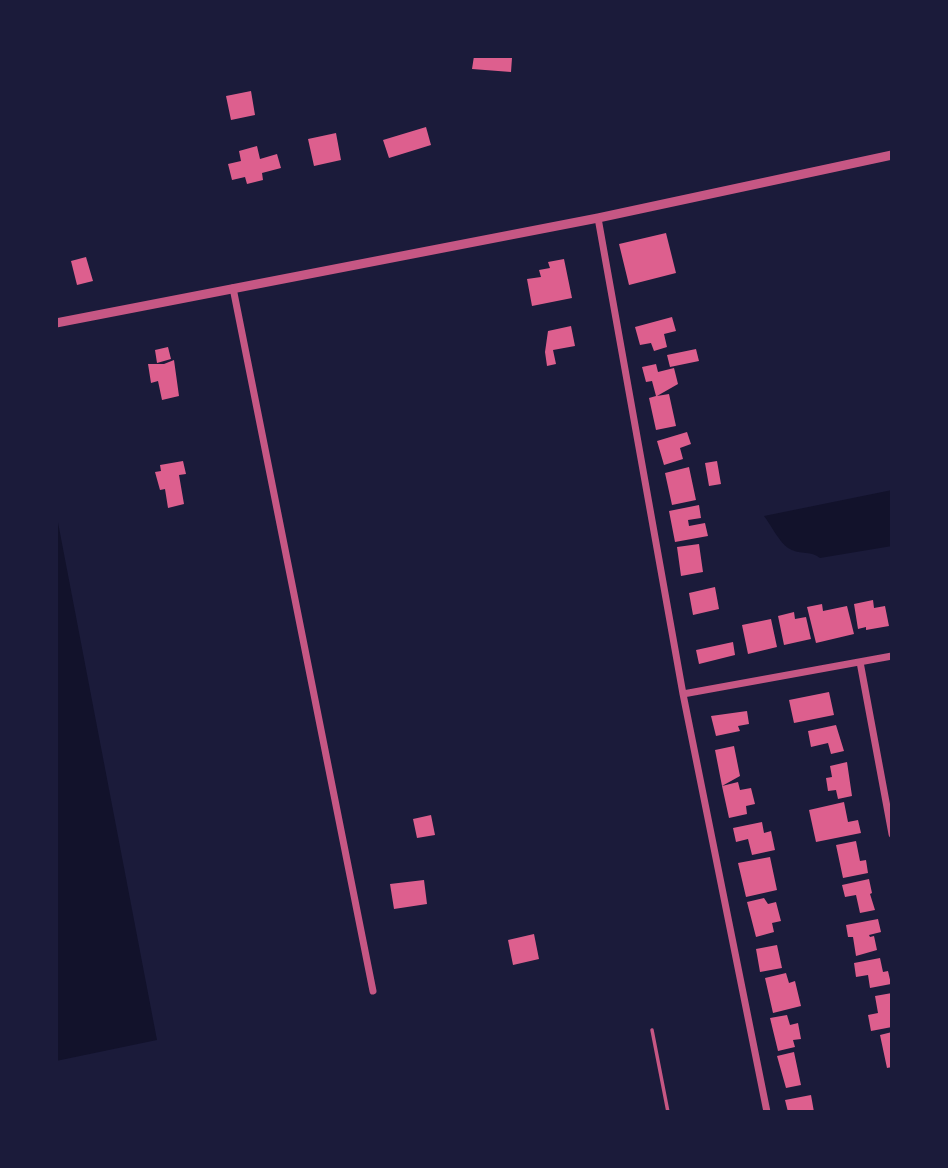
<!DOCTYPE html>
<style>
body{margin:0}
#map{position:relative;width:948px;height:1168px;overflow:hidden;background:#1b1b3a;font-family:Roboto,sans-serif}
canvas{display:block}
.frame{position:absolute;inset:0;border:58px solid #1b1b3a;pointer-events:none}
</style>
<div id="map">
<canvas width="948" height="1168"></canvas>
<div class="frame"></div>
</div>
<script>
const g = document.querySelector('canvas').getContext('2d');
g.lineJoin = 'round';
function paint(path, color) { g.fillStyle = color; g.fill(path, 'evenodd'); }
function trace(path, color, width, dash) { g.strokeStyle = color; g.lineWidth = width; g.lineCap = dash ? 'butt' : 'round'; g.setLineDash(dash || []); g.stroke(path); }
paint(new Path2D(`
 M 892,490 L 892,546 L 820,558 C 810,550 798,555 788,548 C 779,542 771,525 764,516 Z
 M 56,512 L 157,1040 L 56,1061 Z`), '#12122b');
paint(new Path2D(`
 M 474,56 L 512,58 L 511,72 L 472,69 Z
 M 251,91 L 255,115 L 231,120 L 226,96 Z
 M 426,127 L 431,145 L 389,158 L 383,140 Z
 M 336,133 L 341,160 L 314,166 L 308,139 Z
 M 257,146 L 260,159 L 277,154 L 281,168 L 262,173 L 263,180 L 247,184 L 245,177 L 232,180 L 228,164 L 241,161 L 239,151 Z
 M 666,233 L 676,273 L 629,285 L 619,244 Z
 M 86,257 L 93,281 L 77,285 L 71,261 Z
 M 564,259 L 572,298 L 532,306 L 527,279 L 541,277 L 539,270 L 550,268 L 548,262 Z
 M 672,317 L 676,331 L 664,334 L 667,347 L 654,351 L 651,343 L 640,345 L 635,327 Z
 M 571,326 L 575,346 L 553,350 L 556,364 L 547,366 L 545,352 L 548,331 Z
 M 168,347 L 171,359 L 157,363 L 155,350 Z
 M 696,349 L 699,361 L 670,367 L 667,355 Z
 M 174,360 L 179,396 L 162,400 L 158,381 L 151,383 L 148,364 L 164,364 Z
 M 656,364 L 658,372 L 674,368 L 678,384 L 657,396 L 669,394 L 676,426 L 656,430 L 649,398 L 656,396 L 652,381 L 646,382 L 642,367 Z
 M 687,432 L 691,444 L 680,448 L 683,459 L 664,465 L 657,441 Z
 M 183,461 L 186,474 L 179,475 L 184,504 L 168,508 L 165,489 L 160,490 L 155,472 L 161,471 L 160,465 Z
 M 717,461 L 721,484 L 709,486 L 705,463 Z
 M 689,467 L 696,500 L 672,505 L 665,473 Z
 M 699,505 L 701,518 L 688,520 L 689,526 L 705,523 L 708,536 L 675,542 L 669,511 Z
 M 699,544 L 703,572 L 681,576 L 677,547 Z
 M 715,587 L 719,609 L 693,615 L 689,593 Z
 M 873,600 L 874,608 L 885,606 L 889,626 L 866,630 L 866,627 L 858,629 L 854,604 Z
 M 822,604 L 823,611 L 847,606 L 854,634 L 816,643 L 807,607 Z
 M 794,612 L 795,619 L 806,617 L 811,639 L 784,645 L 778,616 Z
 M 771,619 L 777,647 L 748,654 L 742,625 Z
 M 733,642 L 735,655 L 699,664 L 696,650 Z
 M 829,692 L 834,715 L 794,723 L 789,700 Z
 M 747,711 L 749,724 L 738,726 L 740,731 L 716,736 L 711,716 Z
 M 836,725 L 844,751 L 831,754 L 828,743 L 811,747 L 808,731 Z
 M 734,746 L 740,776 L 722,786 L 715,750 Z
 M 847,762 L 852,796 L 838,799 L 836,790 L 828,791 L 826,778 L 832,777 L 830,766 Z
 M 738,782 L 740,790 L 751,788 L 755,804 L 746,806 L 747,814 L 729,818 L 722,786 Z
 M 844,802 L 848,822 L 858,820 L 861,833 L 816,842 L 809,810 Z
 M 431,815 L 435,835 L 417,838 L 413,819 Z
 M 762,822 L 764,833 L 771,831 L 775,850 L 752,855 L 748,839 L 736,842 L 733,828 Z
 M 856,841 L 860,861 L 866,860 L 868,873 L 843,878 L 836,845 Z
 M 770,857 L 777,890 L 746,897 L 738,863 Z
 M 869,879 L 872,893 L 870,894 L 875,910 L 860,913 L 856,895 L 845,897 L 842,885 Z
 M 424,880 L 427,904 L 394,909 L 390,884 Z
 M 764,898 L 768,904 L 776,902 L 781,921 L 772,923 L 774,932 L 756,937 L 747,902 Z
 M 878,919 L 881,932 L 869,935 L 870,937 L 874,936 L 877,950 L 856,956 L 853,937 L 848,937 L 846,925 Z
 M 534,934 L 539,959 L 513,965 L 508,940 Z
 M 777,945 L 782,968 L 760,972 L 756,949 Z
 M 880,958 L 883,972 L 888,971 L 891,984 L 870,988 L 868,975 L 856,977 L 854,963 Z
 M 786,973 L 789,983 L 795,981 L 801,1006 L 773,1013 L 765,978 Z
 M 892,993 L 892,1027 L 871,1031 L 868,1015 L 878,1013 L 875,996 Z
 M 787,1015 L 790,1025 L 798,1023 L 801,1039 L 793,1040 L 795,1047 L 778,1051 L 770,1018 Z
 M 892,1032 L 892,1067 L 887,1068 L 880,1035 Z
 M 794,1052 L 801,1085 L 786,1088 L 777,1056 Z
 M 811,1095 L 814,1112 L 788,1112 L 785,1100 Z`), '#dd5f8e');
trace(new Path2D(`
 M 652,1030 L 668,1112`), '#c65784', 3.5);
trace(new Path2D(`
 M 598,218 L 683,694 L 767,1112
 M 233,288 L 373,991
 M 860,662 L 892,834
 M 683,694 L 892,656`), '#c65784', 7);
trace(new Path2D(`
 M 56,323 L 598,218 L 892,155`), '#c65784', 9);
</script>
